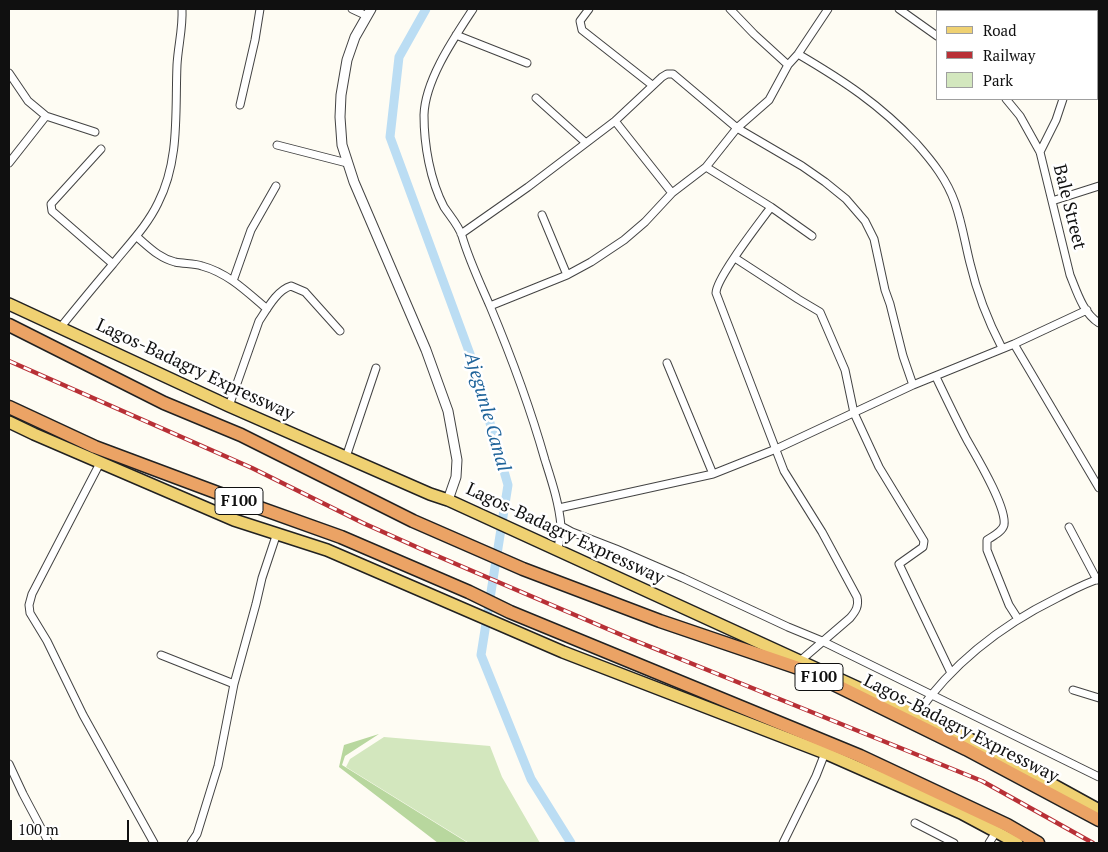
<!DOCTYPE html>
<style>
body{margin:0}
#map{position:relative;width:1108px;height:852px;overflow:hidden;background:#fefcf3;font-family:"PT Serif",serif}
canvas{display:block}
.frame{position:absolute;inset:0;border:10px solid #101010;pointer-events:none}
.legend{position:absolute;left:936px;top:10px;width:162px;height:90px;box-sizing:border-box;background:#fff;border:1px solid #9f9f9f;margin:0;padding:6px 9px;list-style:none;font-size:15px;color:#101010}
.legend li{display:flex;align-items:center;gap:10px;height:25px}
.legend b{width:25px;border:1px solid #9f9f9f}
.scale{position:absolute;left:10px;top:820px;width:119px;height:22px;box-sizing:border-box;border:2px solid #101010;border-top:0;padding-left:6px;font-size:15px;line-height:18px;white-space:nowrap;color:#101010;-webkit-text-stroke:4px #fff;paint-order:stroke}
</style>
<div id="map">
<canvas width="1108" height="852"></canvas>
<div class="frame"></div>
<ul class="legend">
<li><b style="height:6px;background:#efd172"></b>Road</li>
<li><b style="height:6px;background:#b83036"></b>Railway</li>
<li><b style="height:14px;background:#d3e7be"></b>Park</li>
</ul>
<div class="scale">100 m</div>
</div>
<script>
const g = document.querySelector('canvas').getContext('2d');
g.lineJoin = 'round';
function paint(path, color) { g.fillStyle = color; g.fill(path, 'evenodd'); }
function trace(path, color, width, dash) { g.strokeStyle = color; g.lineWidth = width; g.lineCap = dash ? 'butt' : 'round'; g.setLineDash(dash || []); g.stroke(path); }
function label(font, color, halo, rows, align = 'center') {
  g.font = font + ' "PT Serif",serif'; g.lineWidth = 5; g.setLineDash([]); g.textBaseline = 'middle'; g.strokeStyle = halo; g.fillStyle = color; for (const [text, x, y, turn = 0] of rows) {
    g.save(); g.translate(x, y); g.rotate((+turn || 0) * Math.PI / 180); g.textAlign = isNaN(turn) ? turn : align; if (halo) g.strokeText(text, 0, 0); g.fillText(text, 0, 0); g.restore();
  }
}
paint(new Path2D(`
 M 384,737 L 490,746 L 502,777 L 540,843 L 469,843 L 346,767 L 350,759 Z`), '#d3e7be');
paint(new Path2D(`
 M 379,734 L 345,756 L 342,765 L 468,843 L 438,843 L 339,767 L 344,745 Z`), '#b8d79e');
trace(new Path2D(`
 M 426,9 L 399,57 L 390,137 L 470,354 L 508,485 L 481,655 L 531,779 L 571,843`), '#bbddf3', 9);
const minor = new Path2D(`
 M 352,9 L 367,16
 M 473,9 C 454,38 425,80 424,115 C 424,145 430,180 444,207 C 450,216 459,226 462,236 C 469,260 480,283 490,306 C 511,356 530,407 545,460 C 552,482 559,503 561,526 L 572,532 L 616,549 L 683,578 L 788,627 L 822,641 L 1099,777
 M 589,9 L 580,21 L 582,30 L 652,85
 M 730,9 L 754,34 L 788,65
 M 899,9 L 937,36
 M 1066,11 L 1066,9
 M 456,35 L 527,63
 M 1097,46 L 1099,46
 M 798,54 C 844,81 879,104 916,143 C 933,162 947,180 955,203 C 962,223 965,243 970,263 C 977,293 988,321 1002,348
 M 9,73 L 28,101 L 46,116 L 95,132
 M 536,98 L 586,143
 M 1006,99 L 1020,116 L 1040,152 L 1070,275 C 1077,292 1083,313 1099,323
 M 240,105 L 255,40 L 260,9
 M 615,121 L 672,193
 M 277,145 L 347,163
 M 101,149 L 51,204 L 52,211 L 113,264
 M 1040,152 L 1056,120 L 1063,99
 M 9,163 L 46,116
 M 706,167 L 771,207 L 812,236
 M 1052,201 L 1099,186
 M 771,207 C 760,222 716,278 716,293 L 784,471 L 822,532 L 857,597 C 859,606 856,611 850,618 L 800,661
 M 542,215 L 567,275
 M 461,234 L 528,187 L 615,121 L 662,77 L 667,74 L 673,74 L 737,128 L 802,166 L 825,182 L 846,199 L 865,221 L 874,239 L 885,290 L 890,304 L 903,356 L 913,385
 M 137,237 C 149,247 159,258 175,262 C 184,264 194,263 202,266 C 228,273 247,292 267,309
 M 735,258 L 798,299 L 820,312 L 845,370 L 854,413 L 879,467 L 924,541 L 923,547 L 899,564 L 951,673
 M 233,281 L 251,230 L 276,186
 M 490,306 L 567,275 L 591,262 L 624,240 L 645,222 L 672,193 L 706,167 L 737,128 L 769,100 L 788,65 L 798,54 L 828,9
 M 60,328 C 77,307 95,285 113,264 C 129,244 147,226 158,203 C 180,160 175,112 177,65 C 178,46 183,28 182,9
 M 1014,344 L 1099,488
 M 667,363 L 713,474
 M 936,377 C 946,398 956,419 967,440 C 976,456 1007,507 1004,525 C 1002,532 993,536 987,540 L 987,550 L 1009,605 L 1018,619
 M 229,406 L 259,321 C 267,309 277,290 291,286 L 305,292 L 340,331
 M 346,457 L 376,368
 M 100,463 L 32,594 L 29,605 L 30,613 L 47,641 L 83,715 L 154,843
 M 559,508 L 713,474 L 776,449 L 913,385 L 1014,344 L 1087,310
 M 1069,527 L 1097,580
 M 558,550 L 561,526
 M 161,655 L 234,684
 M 1073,690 L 1099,698
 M 917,714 C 952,664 1002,625 1057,598 C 1071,591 1085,583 1099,579
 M 9,764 L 23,794 L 49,843
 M 915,823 L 954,843
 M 191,843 L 197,834 L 218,766 L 234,684 L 256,604 L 262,578 L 277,533
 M 783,843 L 816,776 L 825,753
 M 989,843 L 996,832`);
const tertiary = new Path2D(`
 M 371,9 L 355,37 L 347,60 L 341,95 L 340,117 L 342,145 L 354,182 L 426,350 L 448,411 L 457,460 L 456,477 L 448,500`);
const primary = new Path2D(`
 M 9,304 L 229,406 L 430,494 L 448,500 L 968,738 L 1099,810
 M 9,422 L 34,434 L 234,520 L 327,550 L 563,652 L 825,753 L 961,813 L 1017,843`);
const motorway = new Path2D(`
 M 9,325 L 164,403 L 241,435 L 413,521 L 523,569 L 660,621 L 807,671 L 966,749 L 1099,820
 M 9,407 L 95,447 L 218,493 L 341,537 L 469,592 L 510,612 L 860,756 L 1007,825 L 1038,843`);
trace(minor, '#434343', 9);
trace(tertiary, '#434343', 11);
trace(primary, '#212121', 14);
trace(motorway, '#212121', 15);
trace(minor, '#fff', 7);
trace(tertiary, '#fff', 9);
trace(primary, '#efd172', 11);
trace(motorway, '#eba365', 12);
const rail = new Path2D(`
 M 9,361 L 252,468 L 363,523 L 421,549 L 631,639 L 982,781 L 1093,843`);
trace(rail, '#b83036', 4.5);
trace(rail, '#fff', 2.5, [8]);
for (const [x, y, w] of [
 [239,501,48],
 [819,677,48]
]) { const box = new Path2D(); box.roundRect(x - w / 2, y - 13.5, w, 27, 4); g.fillStyle = '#fff'; g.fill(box); trace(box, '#101010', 1); }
label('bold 16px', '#101010', null, [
 ["F100",239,501],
 ["F100",819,677]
]);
label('18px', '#101010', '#fff', [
 ["Bale Street",1069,207,76],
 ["Lagos-Badagry Expressway",195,370,25],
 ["Lagos-Badagry Expressway",565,534,25],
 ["Lagos-Badagry Expressway",961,729,27]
]);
label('italic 19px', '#20649a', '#fff', [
 ["Ajegunle Canal",487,412,74]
]);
</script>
